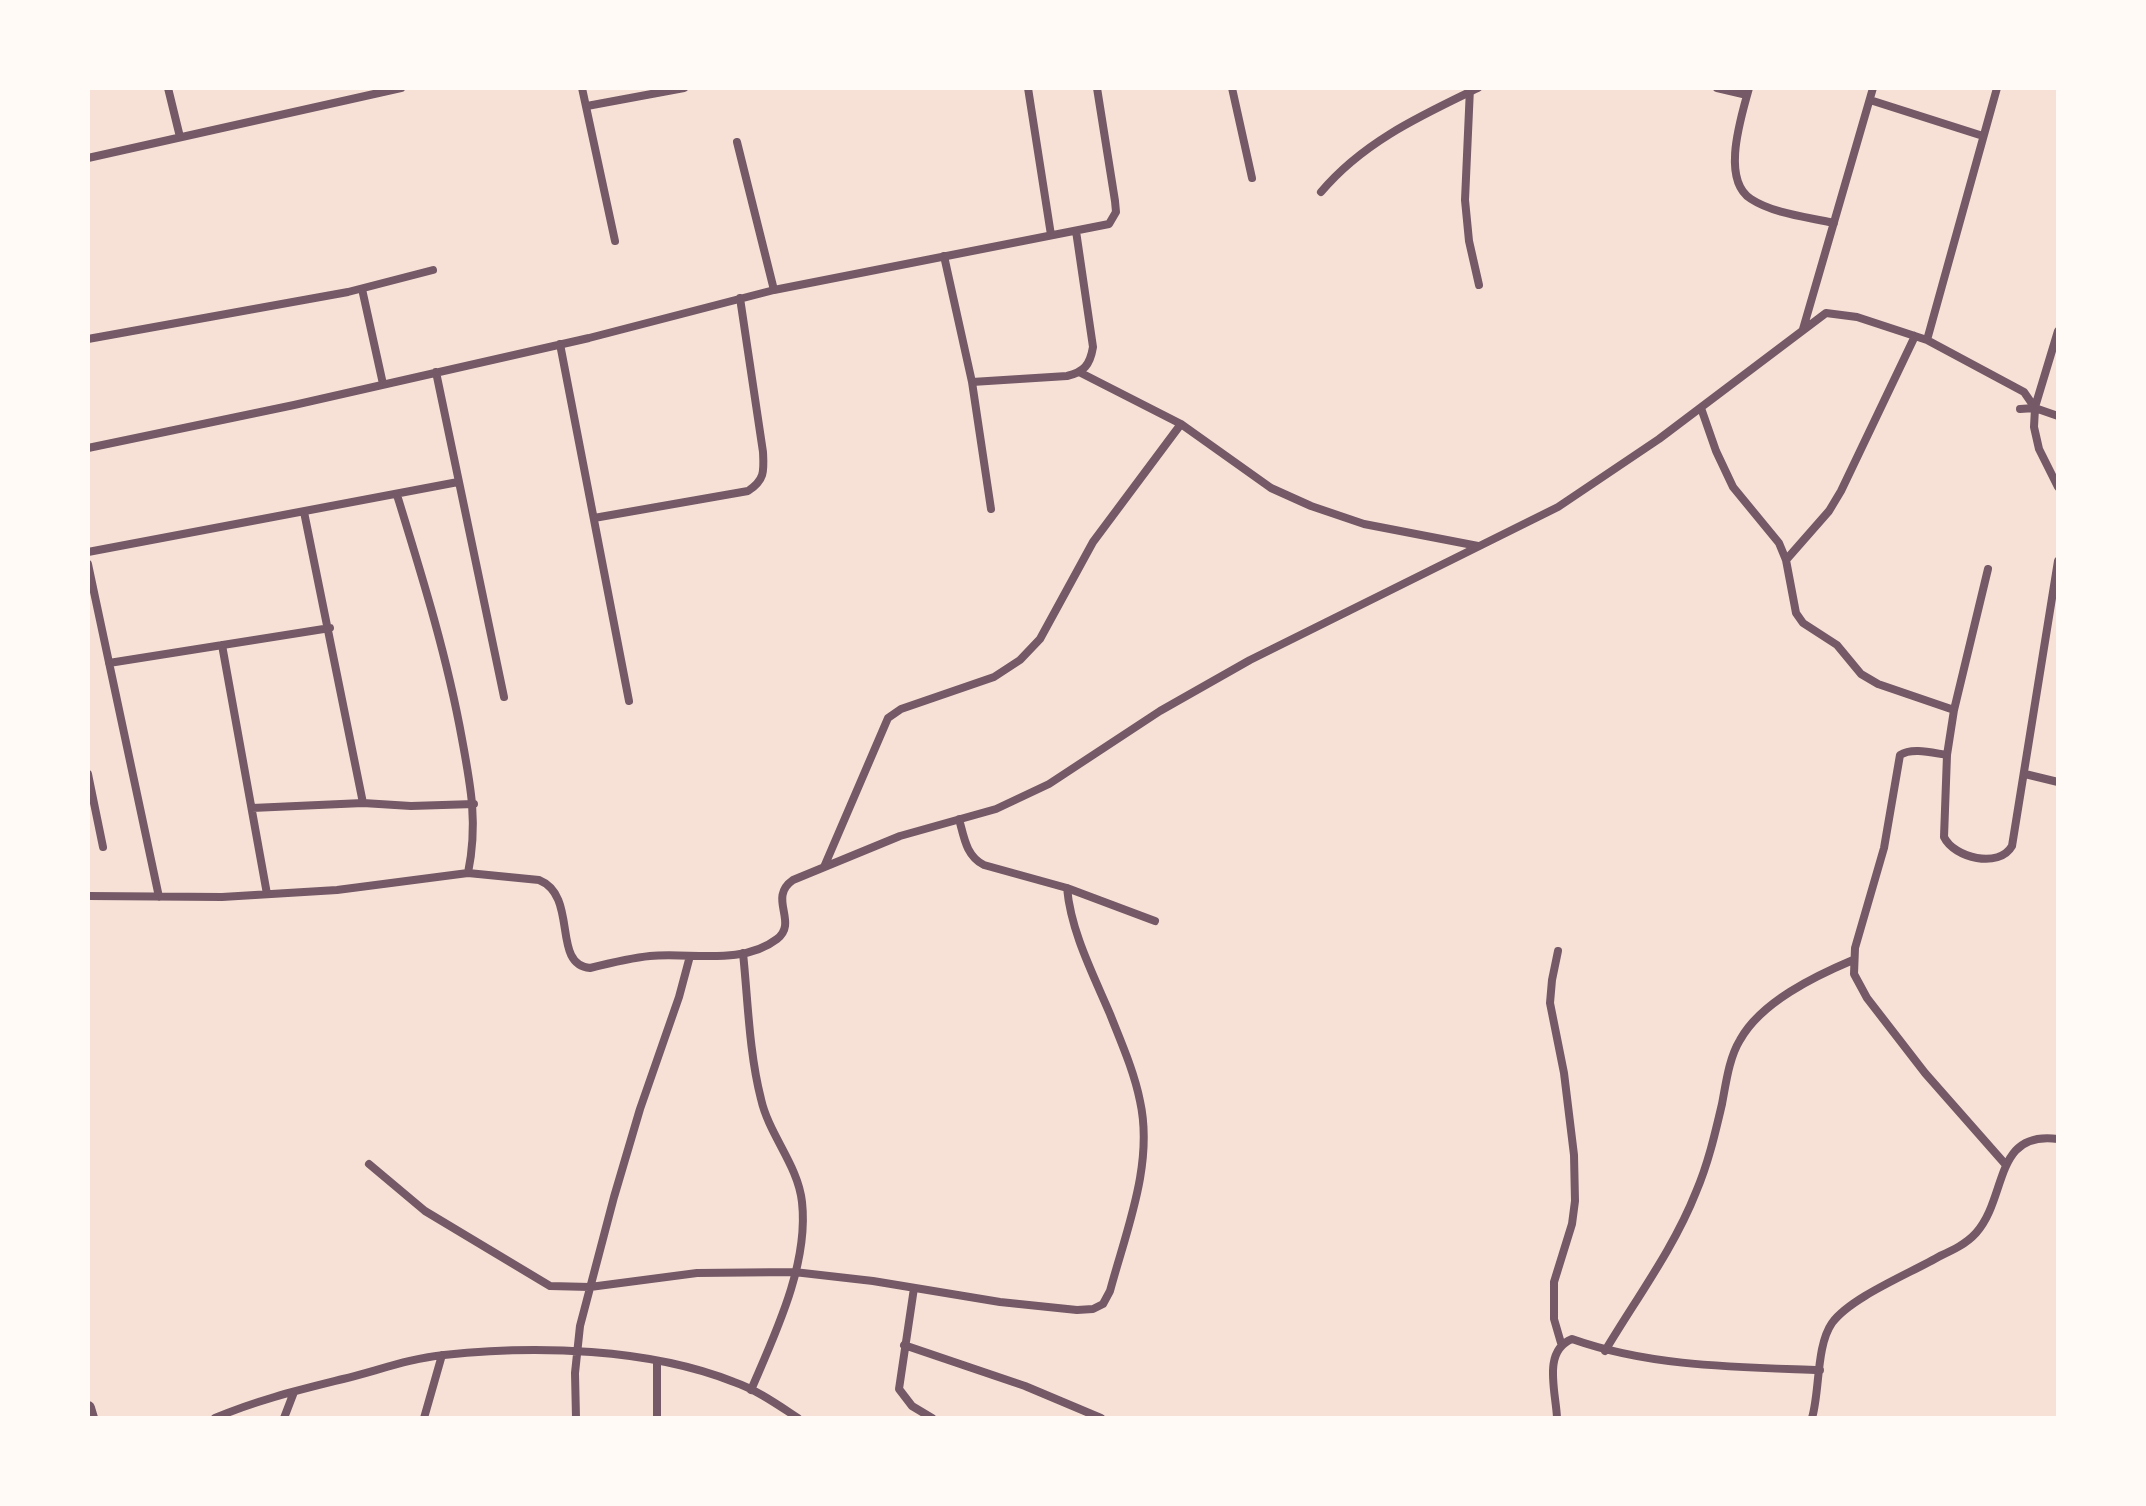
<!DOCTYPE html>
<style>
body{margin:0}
#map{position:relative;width:2146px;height:1506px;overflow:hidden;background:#f7e1d7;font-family:"DejaVu Sans",sans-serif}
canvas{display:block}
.frame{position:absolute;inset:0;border:90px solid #fffaf5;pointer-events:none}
</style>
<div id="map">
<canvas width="2146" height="1506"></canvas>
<div class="frame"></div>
</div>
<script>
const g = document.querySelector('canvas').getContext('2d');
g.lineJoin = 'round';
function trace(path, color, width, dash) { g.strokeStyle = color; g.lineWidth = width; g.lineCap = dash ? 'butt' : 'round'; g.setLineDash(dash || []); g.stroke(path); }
trace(new Path2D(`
 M 168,88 L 180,137
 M 582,88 L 615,241
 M 1028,88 L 1051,235
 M 1232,88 L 1252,178
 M 1470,88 L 1465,200 L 1469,241 L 1479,285
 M 1717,88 L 1747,95
 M 1749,88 C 1742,115 1720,179 1751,199 C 1774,214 1808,217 1834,223
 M 1870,100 L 1983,136
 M 587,106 L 684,88
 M 737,142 L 774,290
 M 88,158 L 401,88
 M 1321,192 C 1363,142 1420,116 1478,88
 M 944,256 L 972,382 L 991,509
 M 362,289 L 383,384
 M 1803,329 L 1873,88
 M 88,339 L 348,292 L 433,270
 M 1927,340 L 1997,88
 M 560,344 L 629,701
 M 436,372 L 504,697
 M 1081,373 L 1181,424 L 1271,488 L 1311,506 L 1364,524 L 1478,546
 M 972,382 L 1067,376 C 1084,372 1090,365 1093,347 L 1076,231
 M 2035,407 L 2058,331
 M 1701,408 L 1716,451 L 1733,487 L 1779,543 L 1786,560 L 1796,613 L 1803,623 L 1837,645 L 1861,674 L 1878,684 L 1954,710
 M 2020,409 L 2035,408 L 2058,416
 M 88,448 L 294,405 L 589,338 L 774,290 L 1109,224 L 1116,212 L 1115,201 L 1097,88
 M 397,495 C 422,576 447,656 462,739 C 471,787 478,824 468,873
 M 304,512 L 363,803
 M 594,518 L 748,491 C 765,480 764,471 763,452 L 740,298
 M 88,552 L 458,482
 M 1786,560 L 1829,511 L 1841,491 L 1915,336
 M 88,564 L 159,897
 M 1988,569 L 1954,710 L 1947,755 L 1944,837 C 1954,858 1999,869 2012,846 L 2058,561
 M 222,645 L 267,894
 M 109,663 L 330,628
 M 1947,755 C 1933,753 1912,747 1900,755 L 1884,848 L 1855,948 L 1854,974 L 1867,998 L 1925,1073 L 2006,1165
 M 88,774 L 103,847
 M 2025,774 L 2058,782
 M 252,808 L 363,803 L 411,806 L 474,804
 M 959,819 C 964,837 966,856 984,865 L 1067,888 L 1155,921
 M 824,867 L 888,718 L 901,709 L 994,677 L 1020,660 L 1040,639 L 1093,542 L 1181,424
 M 88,896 L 222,897 L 337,890 L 468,873 L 539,880 C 579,896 551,965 590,968 C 610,963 630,958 650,956 C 690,952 742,966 777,939 C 799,922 767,898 793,880 L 900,836 L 996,809 L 1049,784 L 1160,711 L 1250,660 L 1558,507 L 1659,439 L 1826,313 L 1857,317 L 1927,340 L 2024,392 L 2035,408 L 2034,427 L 2039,449 L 2058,487
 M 1558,951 L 1552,980 L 1550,1003 L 1564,1073 L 1574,1155 L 1575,1201 L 1572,1224 L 1554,1282 L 1554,1319 L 1561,1343
 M 743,953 C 748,1001 749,1052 761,1099 C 769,1135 798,1165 802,1202 C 809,1264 775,1334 751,1390
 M 369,1164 L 425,1211 L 550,1286 L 590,1287 L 697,1273 L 794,1272 L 873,1281 L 1000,1302 L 1077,1310 L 1093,1309 L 1103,1304 L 1110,1291 C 1126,1231 1154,1164 1140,1101 C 1134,1071 1121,1042 1110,1014 C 1093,974 1071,932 1067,888
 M 914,1288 L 899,1389 L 912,1406 L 932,1418
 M 904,1345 L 1025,1386 L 1101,1418
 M 1605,1351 C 1636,1299 1674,1248 1696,1192 C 1708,1164 1715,1134 1722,1104 C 1726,1083 1729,1058 1740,1040 C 1761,1002 1815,976 1853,960
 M 657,1361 L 657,1418
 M 215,1418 C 257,1400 299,1390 343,1379 C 376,1371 411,1358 444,1355 C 535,1345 649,1348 734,1382 C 757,1390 778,1405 798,1418
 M 284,1418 L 294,1392
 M 424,1418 L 442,1355
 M 576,1418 L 575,1373 L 580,1326 L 614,1197 L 640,1109 L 679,997 L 690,956
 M 1557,1418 C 1556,1392 1542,1351 1572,1339 C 1651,1367 1737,1367 1820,1370
 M 1812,1418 C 1820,1391 1816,1346 1832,1323 C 1851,1297 1911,1273 1940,1256 C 1953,1250 1966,1244 1976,1233 C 2008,1197 1993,1130 2058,1139`), '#755966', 8);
trace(new Path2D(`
 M 88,1408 L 91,1418`), '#755966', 14);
</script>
